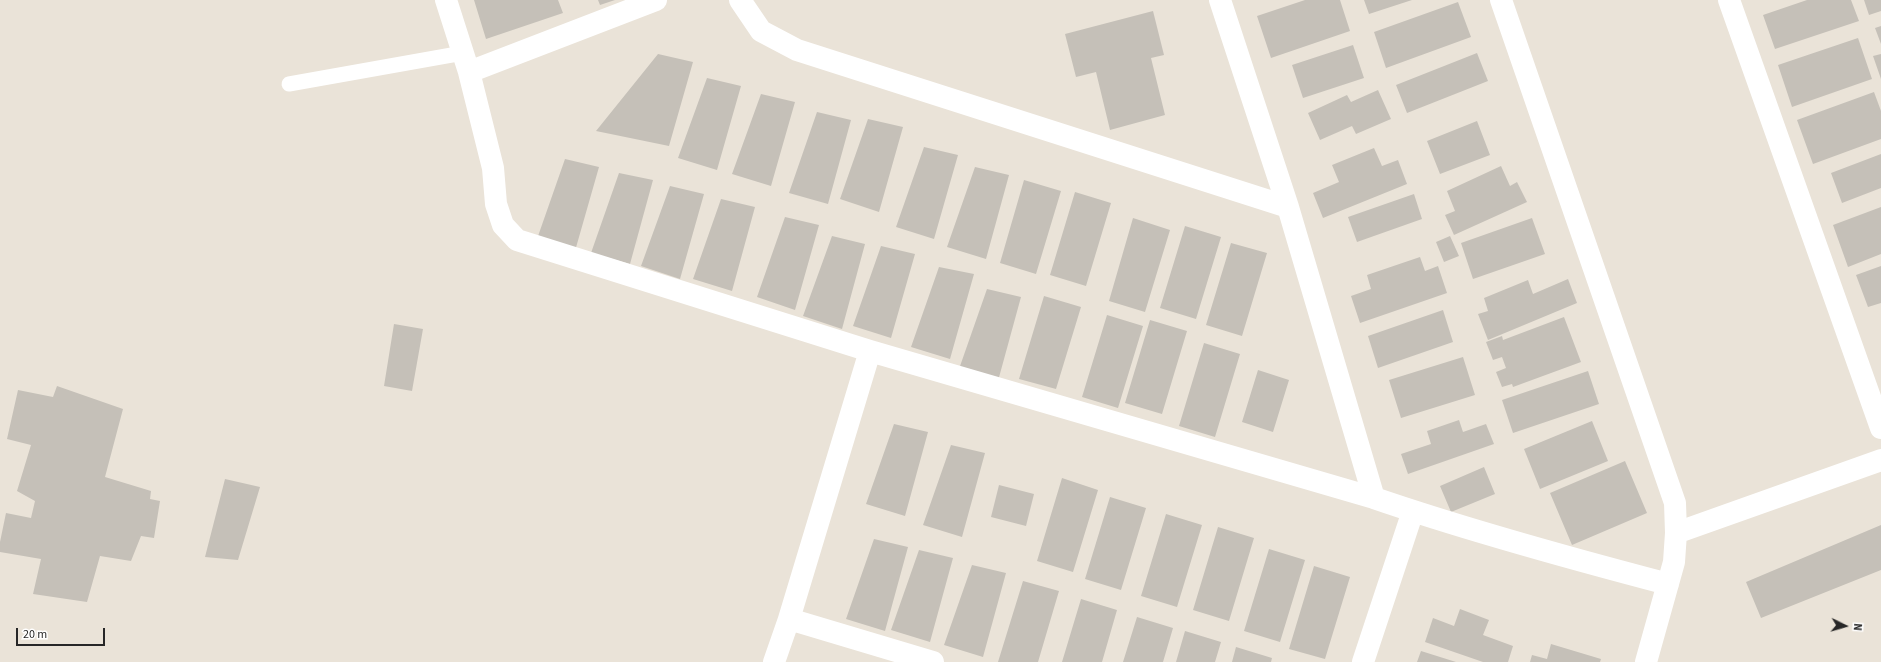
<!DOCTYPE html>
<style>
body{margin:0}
#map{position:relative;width:1881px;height:662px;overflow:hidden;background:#eae3d8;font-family:"Source Sans 3",sans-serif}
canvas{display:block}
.north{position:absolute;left:1825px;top:606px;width:40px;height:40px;-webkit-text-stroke:3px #fff;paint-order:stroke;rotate:95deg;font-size:11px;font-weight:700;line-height:16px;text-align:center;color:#272727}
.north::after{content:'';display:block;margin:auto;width:14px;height:18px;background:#272727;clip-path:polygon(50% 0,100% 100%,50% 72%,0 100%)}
.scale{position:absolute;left:16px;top:628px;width:89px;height:18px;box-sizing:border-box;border:2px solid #272727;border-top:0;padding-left:5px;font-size:12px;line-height:14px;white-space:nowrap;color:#272727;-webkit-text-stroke:3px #fff;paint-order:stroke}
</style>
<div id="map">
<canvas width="1881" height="662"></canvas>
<div class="north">N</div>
<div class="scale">20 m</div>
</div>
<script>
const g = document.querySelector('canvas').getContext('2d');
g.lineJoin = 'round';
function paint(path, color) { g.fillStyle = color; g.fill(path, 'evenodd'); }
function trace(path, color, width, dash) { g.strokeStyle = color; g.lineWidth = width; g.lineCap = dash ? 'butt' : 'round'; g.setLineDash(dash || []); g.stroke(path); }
paint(new Path2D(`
 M 474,0 L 558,0 L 563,13 L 486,39 Z
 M 598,0 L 615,0 L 600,5 Z
 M 1305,0 L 1340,0 L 1350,31 L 1271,58 L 1257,16 Z
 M 1364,0 L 1412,0 L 1369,14 Z
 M 1807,0 L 1851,0 L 1859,21 L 1775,49 L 1763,15 Z
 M 1864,0 L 1881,0 L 1881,11 L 1869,15 Z
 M 1458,2 L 1471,37 L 1386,68 L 1374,32 Z
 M 1153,11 L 1164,55 L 1151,58 L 1165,115 L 1110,130 L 1096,72 L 1076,77 L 1065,34 Z
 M 1881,26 L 1881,44 L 1875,28 Z
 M 1858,38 L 1872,79 L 1792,107 L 1778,65 Z
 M 1353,45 L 1364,78 L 1303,98 L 1292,65 Z
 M 1477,53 L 1488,81 L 1407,113 L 1396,85 Z
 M 658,54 L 693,62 L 669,146 L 596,131 Z
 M 1881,54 L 1881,79 L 1873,56 Z
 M 707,78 L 741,86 L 717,170 L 678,158 Z
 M 1378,90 L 1391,119 L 1356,134 L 1352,126 L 1320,140 L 1308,113 L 1347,95 L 1351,102 Z
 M 1874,92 L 1881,111 L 1881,139 L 1813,164 L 1797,120 Z
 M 761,94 L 795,102 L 771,186 L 732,174 Z
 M 817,112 L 851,120 L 828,204 L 789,193 Z
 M 868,119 L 903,127 L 879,212 L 840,199 Z
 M 1477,121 L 1490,155 L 1440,174 L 1427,141 Z
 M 924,147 L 958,155 L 934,239 L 896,227 Z
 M 1374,148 L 1382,166 L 1398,160 L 1407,184 L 1323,218 L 1313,193 L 1339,182 L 1332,165 Z
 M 1881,154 L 1881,188 L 1842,203 L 1831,173 Z
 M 565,159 L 599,167 L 575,251 L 537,239 Z
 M 1501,166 L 1510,186 L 1517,182 L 1527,202 L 1454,235 L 1445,215 L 1455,211 L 1447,191 Z
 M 975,167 L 1009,175 L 986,259 L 947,247 Z
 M 619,173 L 653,180 L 630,264 L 591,253 Z
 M 1024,180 L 1061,191 L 1036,274 L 1000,263 Z
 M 670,186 L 704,194 L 680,279 L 641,266 Z
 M 1075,192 L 1111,203 L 1086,286 L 1050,275 Z
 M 1414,194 L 1422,219 L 1357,242 L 1348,217 Z
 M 721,199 L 755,207 L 732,291 L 693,279 Z
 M 1881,207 L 1881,254 L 1848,267 L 1833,225 Z
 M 785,217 L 819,225 L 795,310 L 757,297 Z
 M 1133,218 L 1170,230 L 1145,312 L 1109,301 Z
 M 1532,218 L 1545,254 L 1473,279 L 1461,243 Z
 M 1185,226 L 1221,237 L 1196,319 L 1160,308 Z
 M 832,236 L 865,244 L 842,329 L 803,316 Z
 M 1450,236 L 1459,256 L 1444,262 L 1436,242 Z
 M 1231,243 L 1267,253 L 1242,336 L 1206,325 Z
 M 881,246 L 915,254 L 891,338 L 853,326 Z
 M 1420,257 L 1425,271 L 1438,266 L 1447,293 L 1360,323 L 1351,296 L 1371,289 L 1367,275 Z
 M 1881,266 L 1881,303 L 1868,307 L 1856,275 Z
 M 939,267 L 974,274 L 950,359 L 911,347 Z
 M 1568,279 L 1577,303 L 1488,340 L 1478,314 L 1488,311 L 1484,298 L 1528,280 L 1533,294 Z
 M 987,289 L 1021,297 L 998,381 L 959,369 Z
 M 1044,296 L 1081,307 L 1056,389 L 1019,379 Z
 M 1443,310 L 1453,342 L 1378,368 L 1368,336 Z
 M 1107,315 L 1143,326 L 1118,408 L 1082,397 Z
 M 1564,317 L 1581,362 L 1513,387 L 1512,384 L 1502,387 L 1496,372 L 1506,368 L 1502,357 L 1493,360 L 1486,342 L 1502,336 L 1503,340 Z
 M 1150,320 L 1187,331 L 1162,414 L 1125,403 Z
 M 394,324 L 423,329 L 412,391 L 384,386 Z
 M 1204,343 L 1240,354 L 1215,437 L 1179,426 Z
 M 1463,357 L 1475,395 L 1401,418 L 1389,380 Z
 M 1258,370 L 1289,380 L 1273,432 L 1242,422 Z
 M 1588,371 L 1599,404 L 1513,433 L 1502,400 Z
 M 57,386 L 123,409 L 105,477 L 151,491 L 150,499 L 160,501 L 154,538 L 141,536 L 131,561 L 100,556 L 87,602 L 33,594 L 41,559 L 0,552 L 0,542 L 6,513 L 31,518 L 35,501 L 17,491 L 31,445 L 7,439 L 18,390 L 53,397 Z
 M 1459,420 L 1463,432 L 1486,424 L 1494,444 L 1408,474 L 1401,454 L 1431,444 L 1427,431 Z
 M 1592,421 L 1608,461 L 1540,489 L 1524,449 Z
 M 894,424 L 928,432 L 905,516 L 866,504 Z
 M 951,445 L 985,453 L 962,537 L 923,525 Z
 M 1625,461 L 1647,513 L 1572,545 L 1550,493 Z
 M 1484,467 L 1495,494 L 1451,512 L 1440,486 Z
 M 1062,478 L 1098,490 L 1073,572 L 1037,561 Z
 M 225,479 L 260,487 L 238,560 L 205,557 Z
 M 999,485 L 1034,494 L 1026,526 L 991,517 Z
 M 1110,497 L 1146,508 L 1121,590 L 1085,579 Z
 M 1166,514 L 1202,525 L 1177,607 L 1141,596 Z
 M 1881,525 L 1881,570 L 1761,618 L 1746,582 Z
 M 1218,527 L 1254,538 L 1229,621 L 1193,610 Z
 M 874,539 L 908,547 L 885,631 L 846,619 Z
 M 1269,549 L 1305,560 L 1280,642 L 1244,631 Z
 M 919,550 L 953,558 L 930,642 L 891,630 Z
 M 972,565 L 1006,573 L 983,657 L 944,645 Z
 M 1314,566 L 1350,577 L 1325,659 L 1289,649 Z
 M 1023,581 L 1059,591 L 1038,662 L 998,662 Z
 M 1081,599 L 1117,610 L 1102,662 L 1062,662 Z
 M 1460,609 L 1489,620 L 1483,635 L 1513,646 L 1508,662 L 1483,662 L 1425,642 L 1433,618 L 1454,626 Z
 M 1137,617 L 1173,628 L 1163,662 L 1123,662 Z
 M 1185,631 L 1221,642 L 1215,662 L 1176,662 Z
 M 1551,644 L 1601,659 L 1600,662 L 1530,662 L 1532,655 L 1547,659 Z
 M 1236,647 L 1272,658 L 1271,662 L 1232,662 Z
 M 1421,651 L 1456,662 L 1417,662 Z`), '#c5c0b8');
trace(new Path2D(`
 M 289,84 L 463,53`), '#fff', 15);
trace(new Path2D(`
 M 446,0 L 469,72 L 493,168 L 496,204 L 503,225 L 517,240 L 870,351 L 1374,498 C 1470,531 1569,558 1668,584
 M 740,0 L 761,31 L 797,50 L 1288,207
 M 1220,0 L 1288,207 L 1374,498
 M 1501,0 L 1675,503 L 1676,533 L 1674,562 L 1646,662
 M 1729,0 L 1881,428
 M 469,72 L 656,0
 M 1676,533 L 1881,460
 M 789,619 L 933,662
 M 774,662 L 789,619 L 870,351
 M 1363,662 L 1413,511`), '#fff', 22);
</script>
